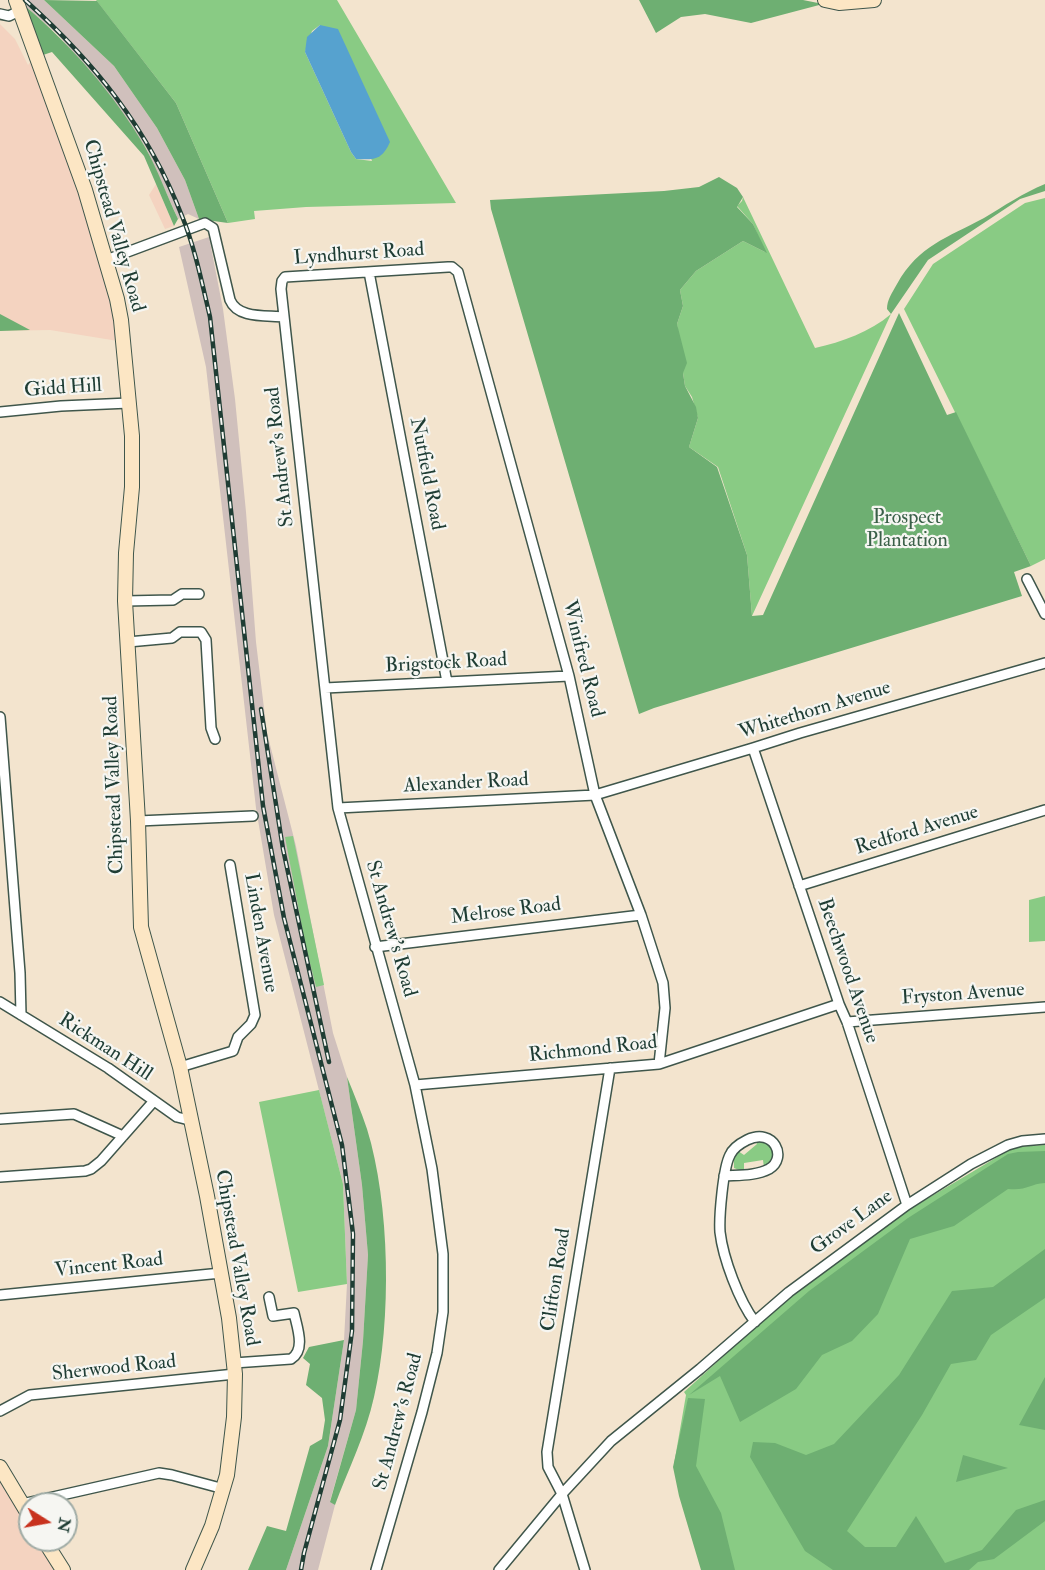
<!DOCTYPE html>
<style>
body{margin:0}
#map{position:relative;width:1045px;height:1570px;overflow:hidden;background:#f3e4ce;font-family:"IM FELL Double Pica",serif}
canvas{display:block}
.north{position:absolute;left:18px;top:1492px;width:60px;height:60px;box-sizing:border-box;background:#f6f6f2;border:2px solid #a0aca6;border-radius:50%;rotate:101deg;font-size:16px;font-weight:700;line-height:24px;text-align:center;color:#1f3d34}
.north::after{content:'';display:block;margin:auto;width:21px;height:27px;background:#c8321e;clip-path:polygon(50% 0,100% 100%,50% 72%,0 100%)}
</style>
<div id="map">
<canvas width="1045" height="1570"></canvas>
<div class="north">N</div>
</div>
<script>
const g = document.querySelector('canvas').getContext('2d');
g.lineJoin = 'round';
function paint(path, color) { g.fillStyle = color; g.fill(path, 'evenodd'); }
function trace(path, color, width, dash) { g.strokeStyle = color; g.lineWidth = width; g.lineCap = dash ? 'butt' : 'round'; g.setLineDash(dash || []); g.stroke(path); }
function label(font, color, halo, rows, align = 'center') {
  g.font = font + ' "IM FELL Double Pica",serif'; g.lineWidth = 4.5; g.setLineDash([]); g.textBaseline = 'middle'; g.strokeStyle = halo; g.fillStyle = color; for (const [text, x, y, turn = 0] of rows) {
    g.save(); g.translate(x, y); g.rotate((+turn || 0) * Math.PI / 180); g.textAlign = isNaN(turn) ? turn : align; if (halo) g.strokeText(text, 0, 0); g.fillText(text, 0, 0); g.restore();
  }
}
paint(new Path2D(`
 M 0,24 L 15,39 L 28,65 L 35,57 L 67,140 L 124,342 L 50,330 L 0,331 Z
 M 156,184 L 174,226 L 165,229 L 149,195 Z
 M 0,1466 L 30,1516 L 30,1540 L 44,1540 L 64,1570 L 0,1570 Z`), '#f4d3c0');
paint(new Path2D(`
 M 24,0 L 44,0 L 114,66 L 157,128 L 185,180 L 199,219 L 188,214 L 178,219 L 146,148 L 103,87 L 57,34 L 25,6 Z
 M 209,237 L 223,309 L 235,399 L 246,512 L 256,642 L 267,733 L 296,846 L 333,1033 L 347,1077 L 362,1185 L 368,1255 L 363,1341 L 356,1410 L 330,1501 L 335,1505 L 318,1570 L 286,1570 L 328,1446 L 344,1340 L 347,1284 L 343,1184 L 274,915 L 256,808 L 206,367 L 179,247 Z`), '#d0c0bc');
paint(new Path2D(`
 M 96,0 L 337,0 L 456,203 L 306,207 L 254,211 L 255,219 L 228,223 L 176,103 ZM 320,25 L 372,161 L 356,159 L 351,152 L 305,52 L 312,31 Z
 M 743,197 L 815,348 C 842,342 870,332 891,314 L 752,616 L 747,555 L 718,467 L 689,447 L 698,418 L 692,397 L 685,386 L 683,373 L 677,324 L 683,306 L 680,290 L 696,271 L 743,241 L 765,252 L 753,224 L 737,206 L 742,201 Z
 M 1045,198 L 1045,559 L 1031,566 L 904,309 L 933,264 L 1025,203 Z
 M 293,836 L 324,985 L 316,987 L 305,943 L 285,837 Z
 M 1045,896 L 1045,941 L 1029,942 L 1029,900 Z
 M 319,1090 L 343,1184 L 347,1284 L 298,1292 L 259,1102 Z
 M 756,1140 C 775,1140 778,1158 764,1168 L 763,1160 L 744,1163 L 744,1172 L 734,1168 L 734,1155 L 738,1151 L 744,1155 L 757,1144 Z
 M 1045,1145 L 1045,1570 L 703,1570 L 692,1538 L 674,1464 L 686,1395 L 684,1392 L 804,1283 L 910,1209 L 1014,1147 Z`), '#89cb84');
paint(new Path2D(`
 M 44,0 L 97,1 L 176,103 L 228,223 L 199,219 L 185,180 L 157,128 L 114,66 Z
 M 639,0 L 803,0 L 823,4 L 751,23 L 705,14 L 681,17 L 656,33 Z
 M 25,6 C 72,46 114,94 145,147 C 158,170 167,196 178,219 L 174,226 L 144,156 L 52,52 L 43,55 Z
 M 719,177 L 737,188 L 743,197 L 737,207 L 753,224 L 767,253 L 743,241 L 696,271 L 680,290 L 683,306 L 677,324 L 687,363 L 683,373 L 685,386 L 696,407 L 698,418 L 689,447 L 717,467 L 747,555 L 752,616 L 763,615 L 899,313 L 947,415 L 956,412 L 1031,566 L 1014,572 L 1022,596 L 654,708 L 639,714 L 491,209 L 490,200 L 664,191 L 699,187 Z
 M 1045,184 L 1045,191 L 1020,199 L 928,260 L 891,314 L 887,309 C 887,300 892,293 897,284 C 919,245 947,238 984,218 C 1004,206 1023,193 1045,184 Z
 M 0,314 L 30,330 L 0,331 Z
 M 347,1077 C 354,1094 361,1111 367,1129 C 390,1203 392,1321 374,1397 C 366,1434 348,1470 335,1505 L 330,1502 L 356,1410 L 363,1341 L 368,1255 L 362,1185 Z
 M 1045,1151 L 1045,1183 C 1029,1184 1027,1191 1008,1189 L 954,1226 L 910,1239 L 878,1314 L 852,1341 L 822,1355 L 796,1389 L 740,1422 L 720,1376 L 689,1395 L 809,1291 L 908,1218 L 1008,1154 L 1018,1152 Z
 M 1045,1249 L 1045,1298 L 991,1335 L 976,1360 L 951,1364 L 922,1415 L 847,1531 L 865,1547 L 896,1547 L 916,1516 L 945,1563 L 982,1550 L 1016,1510 L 1045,1500 L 1045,1521 L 994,1559 L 978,1562 L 969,1570 L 833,1570 L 805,1551 L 750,1457 L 753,1442 L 775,1443 L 806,1455 L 834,1444 L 899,1375 L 952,1291 L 993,1287 Z
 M 344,1340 L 328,1446 L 286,1570 L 248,1570 L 267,1526 L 286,1531 L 310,1446 L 322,1439 L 325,1420 L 322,1398 L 306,1385 L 310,1364 L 303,1358 L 309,1347 Z
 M 1045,1377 L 1045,1430 L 1019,1425 Z
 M 688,1398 L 705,1399 L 696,1466 L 721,1513 L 735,1570 L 701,1570 L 679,1496 L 673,1467 Z
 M 963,1455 L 1008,1468 L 956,1482 Z`), '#6eaf72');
paint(new Path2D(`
 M 320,25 L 338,29 L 390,142 C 382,160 374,160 356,159 L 351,152 L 305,52 L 307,37 Z`), '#56a2cf');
const street = new Path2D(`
 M 0,14 L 9,16 L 19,11
 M 106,260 L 205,223 L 213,228 L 230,300 C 238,319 266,315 284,317
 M 369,272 L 447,682
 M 0,412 L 61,406 L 129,403
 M 1027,579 L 1045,614
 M 125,601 L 173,600 L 182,594 L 199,594
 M 128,642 L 172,638 L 180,632 L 201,632 L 206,640 L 211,728 L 215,739
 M 325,688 L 569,676
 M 0,717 L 20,973 L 21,1015
 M 753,748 L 839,1004 L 847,1022 L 907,1205
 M 338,808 L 595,795 L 753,748 L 800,733 L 1045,663
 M 138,821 L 253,816
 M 799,886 L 1045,810
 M 375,947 L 641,915
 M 0,1002 L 108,1068 L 177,1117 L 185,1119 L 190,1118
 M 847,1022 L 1045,1007
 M 180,1067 L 233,1051 L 238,1037 L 251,1024 L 255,1015 L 230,865
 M 415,1085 L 659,1064 L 839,1004
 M 0,1119 L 74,1114 L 123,1136
 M 724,1176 C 738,1175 756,1176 769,1169 C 788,1158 774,1127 747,1140 C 741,1143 733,1148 730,1155 C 723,1168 719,1217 720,1232 C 723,1258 739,1301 755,1322
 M 0,1177 L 85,1171 L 91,1169 L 101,1161 L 153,1102
 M 0,1295 L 221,1273
 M 234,1363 L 291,1359 C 306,1350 297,1327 294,1313 L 273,1316 L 269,1297
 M 0,1411 L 30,1395 L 235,1374
 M 22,1504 L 159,1473 L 172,1475 L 224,1489
 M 376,1570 L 422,1412 L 437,1353 L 443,1312 L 443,1254 L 432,1169 L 415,1085 L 338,808 L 281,289 L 282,281 L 285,277 L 448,267 L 452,267 L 458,272 L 569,676 L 595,795 L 641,915 L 663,983 L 665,1008 L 659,1064
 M 499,1570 L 562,1494 L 611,1441 L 700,1369 L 789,1292 L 907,1205 L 971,1164 L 1008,1145 L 1022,1141 L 1045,1139
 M 585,1570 L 562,1494 L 548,1467 L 547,1452 L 610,1068`);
const secondary = new Path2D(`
 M 16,0 L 85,190 L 117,299 L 121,320 L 132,436 L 132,487 L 126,553 L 125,601 L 138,821 L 141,927 L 180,1067 L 207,1196 L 229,1318 L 235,1374 L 234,1417 L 227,1475 L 212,1526 L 193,1570
 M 825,0 L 839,3 L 874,0
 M 0,1467 L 30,1517
 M 44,1540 L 63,1570`);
trace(street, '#3f564b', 12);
trace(secondary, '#3f564b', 16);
trace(street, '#fff', 9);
trace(secondary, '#fce6c4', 14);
const rail = new Path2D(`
 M 25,0 C 94,62 148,128 182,216 C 195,248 202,283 210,317 L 263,806 L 284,918 L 342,1145 L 353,1234 L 352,1331 L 340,1420 L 304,1553 L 301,1570
 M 261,709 L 283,849 L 329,1062`);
trace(rail, '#1f3d34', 4.5);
trace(rail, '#f6f6f2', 2, [7]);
label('20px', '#1f3d34', '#f6f6f2', [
 ["Chipstead Valley Road",113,226,74],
 ["Lyndhurst Road",359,255,-4],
 ["Gidd Hill",63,389,-4],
 ["St Andrew's Road",281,457,-96],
 ["Nutfield Road",426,474,79],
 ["Winifred Road",582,659,76],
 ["Brigstock Road",446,664,-3],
 ["Whitethorn Avenue",815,711,-17],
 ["Alexander Road",466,784,-3],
 ["Chipstead Valley Road",115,785,-92],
 ["Redford Avenue",917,831,-17],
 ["Melrose Road",506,912,-7],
 ["St Andrew's Road",390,929,74],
 ["Linden Avenue",260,933,80],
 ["Beechwood Avenue",847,971,71],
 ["Fryston Avenue",963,995,-4],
 ["Rickman Hill",105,1048,33],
 ["Richmond Road",593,1050,-6],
 ["Grove Lane",852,1223,-36],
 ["Chipstead Valley Road",236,1258,80],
 ["Vincent Road",109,1266,-6],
 ["Clifton Road",557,1280,-81],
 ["Sherwood Road",114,1369,-6],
 ["St Andrew's Road",399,1422,-75]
]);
label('20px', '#3a6048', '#f6f6f2', [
 ["Prospect",907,519],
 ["Plantation",907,542]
]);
</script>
